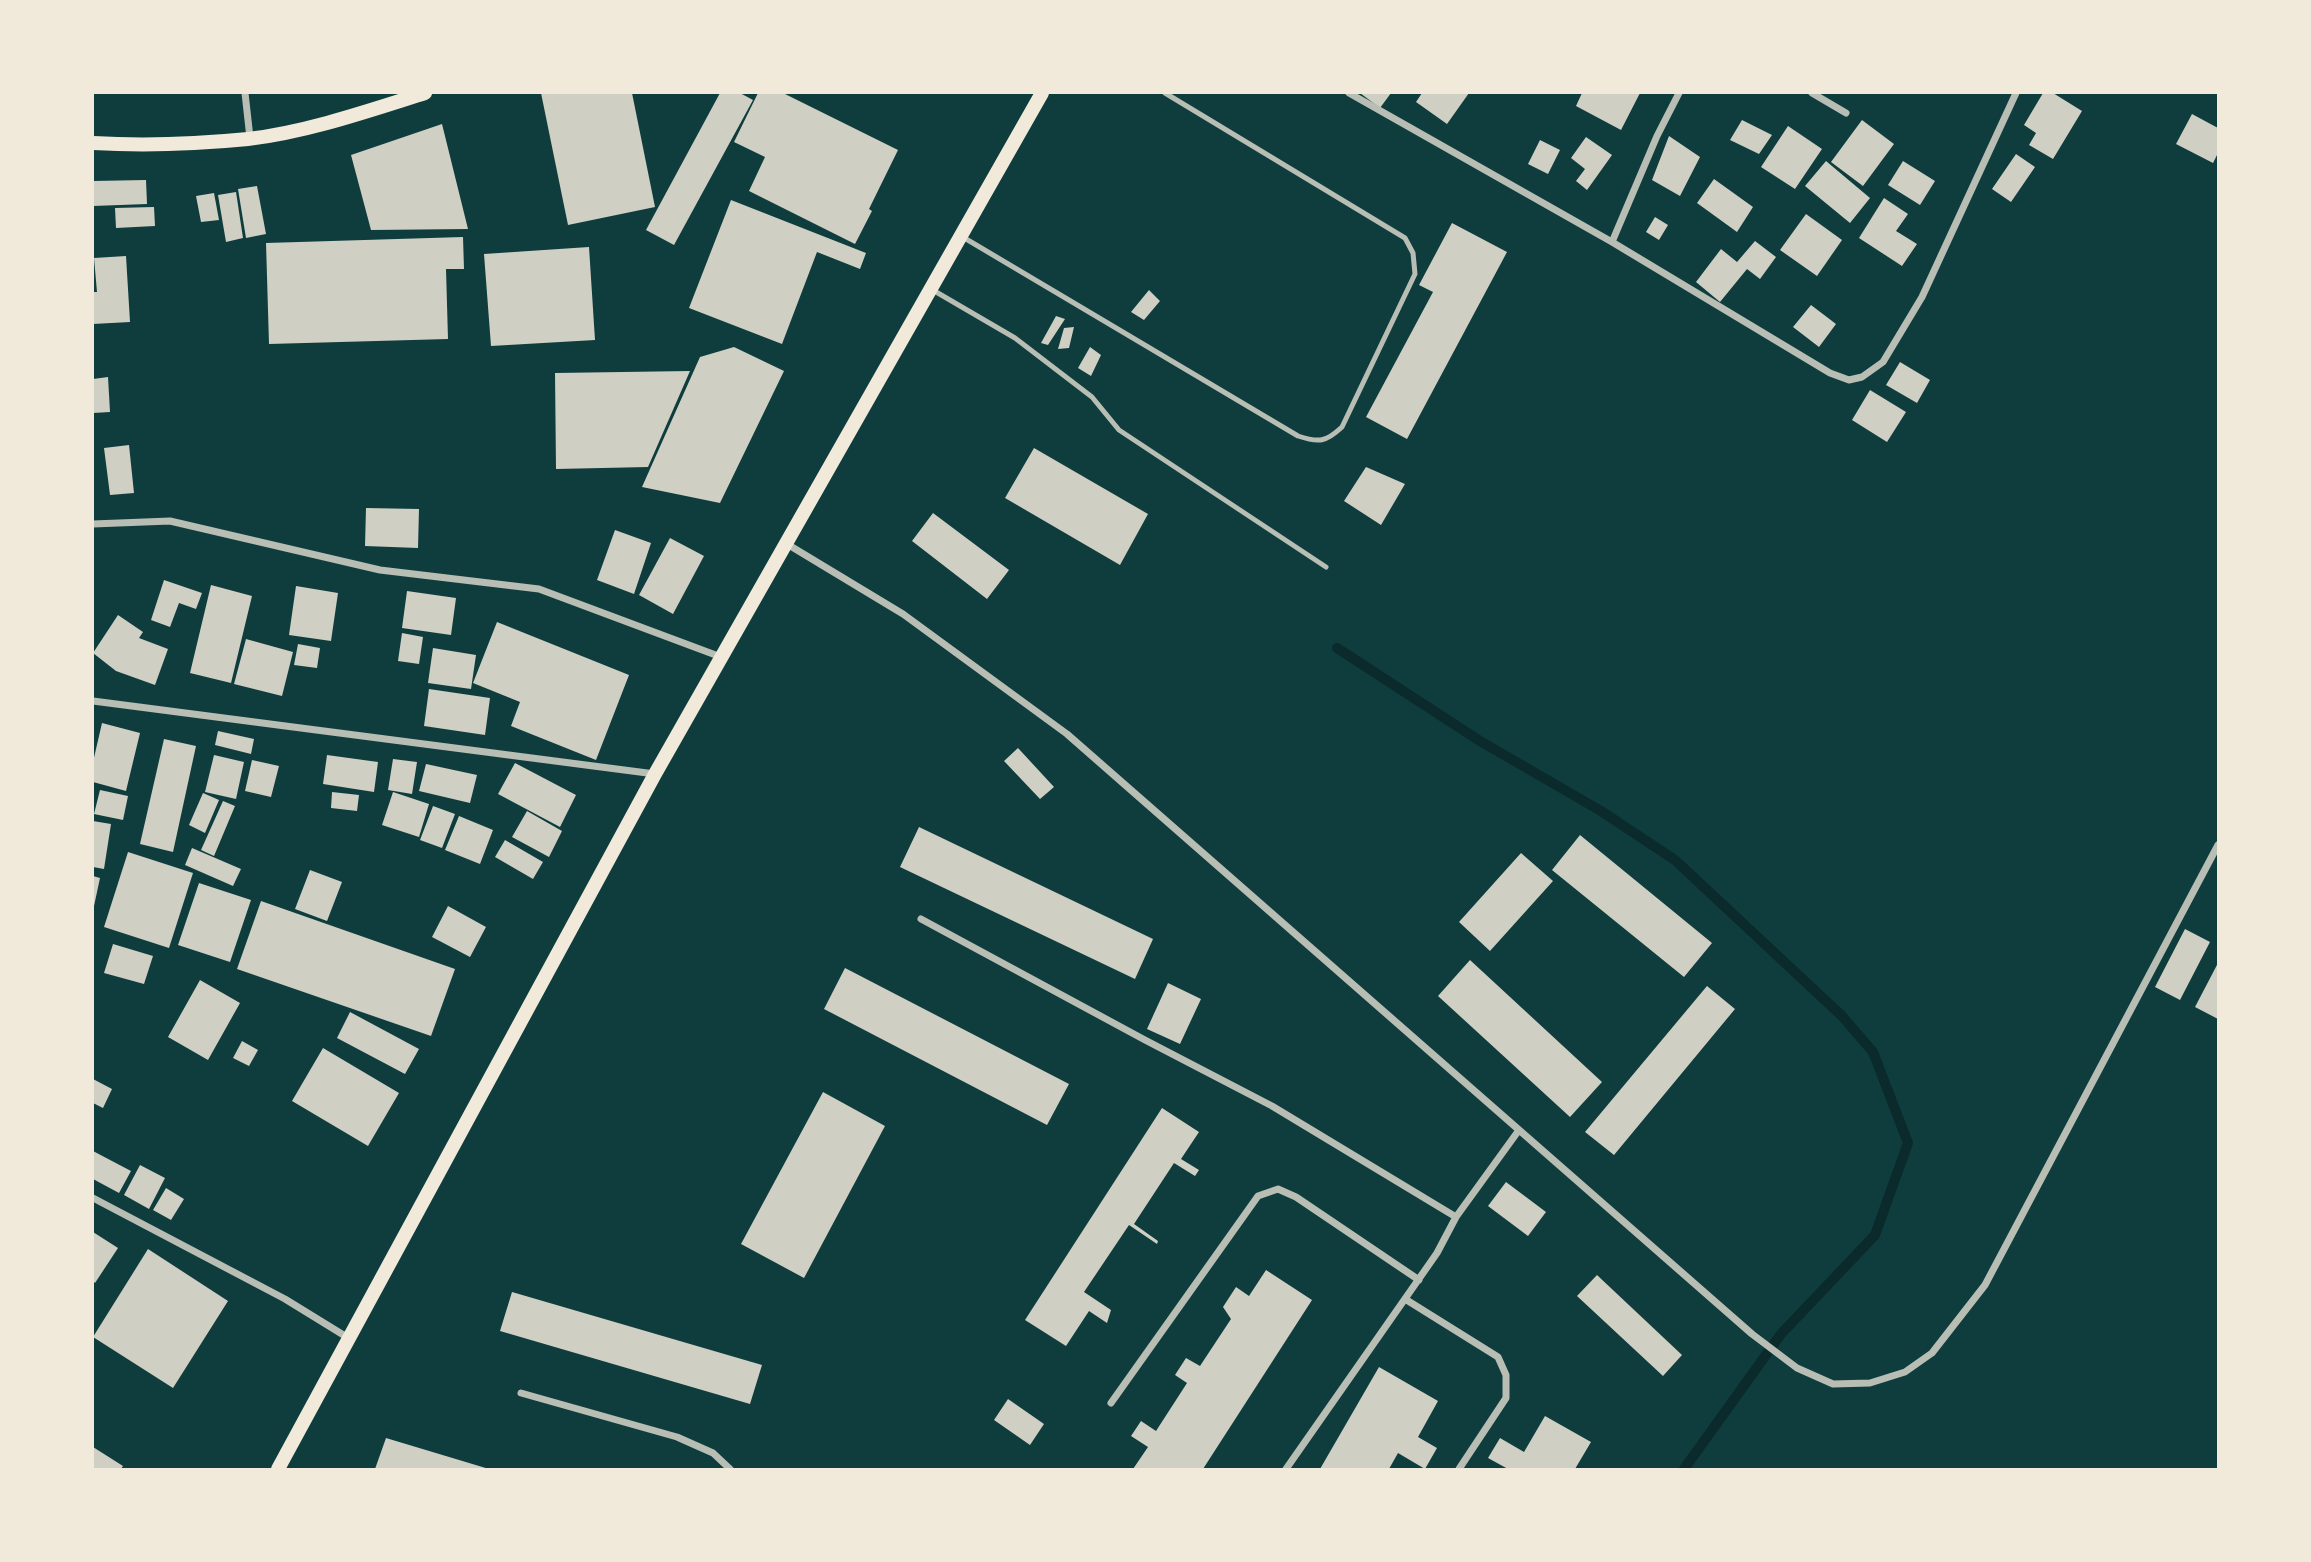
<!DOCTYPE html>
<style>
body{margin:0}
#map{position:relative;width:2311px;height:1562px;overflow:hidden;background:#0f3d3e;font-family:Literata,serif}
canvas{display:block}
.frame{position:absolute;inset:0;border:94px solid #f1e9da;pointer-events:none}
</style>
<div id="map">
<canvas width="2311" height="1562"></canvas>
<div class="frame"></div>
</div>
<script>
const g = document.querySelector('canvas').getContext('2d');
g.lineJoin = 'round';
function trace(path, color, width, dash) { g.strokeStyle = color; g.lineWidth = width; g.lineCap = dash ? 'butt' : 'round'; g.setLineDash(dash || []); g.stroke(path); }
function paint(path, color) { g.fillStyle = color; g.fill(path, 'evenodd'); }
trace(new Path2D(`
 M 1337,648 L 1480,741 L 1601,811 L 1675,860 L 1842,1016 L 1873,1052 L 1908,1143 L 1875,1235 L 1781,1334 L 1684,1469`), '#0a2a2b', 10);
paint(new Path2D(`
 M 541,93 L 632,93 L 655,207 L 568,225 Z
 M 720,93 L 740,93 L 753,100 L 674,245 L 646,230 Z
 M 758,93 L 783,93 L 898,150 L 869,209 L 872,211 L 855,244 L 749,191 L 765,157 L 734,142 Z
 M 1360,93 L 1391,93 L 1380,108 Z
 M 1422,93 L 1469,93 L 1447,124 L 1416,102 Z
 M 1582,93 L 1640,93 L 1621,130 L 1576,106 Z
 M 2043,93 L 2053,93 L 2082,111 L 2053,159 L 2029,145 L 2036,133 L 2024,125 Z
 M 2192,114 L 2218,128 L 2218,153 L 2213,163 L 2176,144 Z
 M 1742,120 L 1772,135 L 1759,154 L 1730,140 Z
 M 1862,120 L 1894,144 L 1863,186 L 1831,162 Z
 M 442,124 L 468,229 L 371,230 L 351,155 Z
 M 1788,126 L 1822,149 L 1795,189 L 1761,167 Z
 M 1669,136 L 1700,157 L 1680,196 L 1652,180 Z
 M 1586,137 L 1612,155 L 1587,190 L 1576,181 L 1585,169 L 1571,158 Z
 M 1540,140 L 1560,150 L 1548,174 L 1528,164 Z
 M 2016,154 L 2035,167 L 2011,202 L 1992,189 Z
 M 1826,161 L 1870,198 L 1850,223 L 1805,186 Z
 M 1903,161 L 1935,181 L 1920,205 L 1888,185 Z
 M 1714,179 L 1753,207 L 1737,232 L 1697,203 Z
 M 146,180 L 147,204 L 93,206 L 93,181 Z
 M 257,186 L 266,234 L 246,238 L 238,189 Z
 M 236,192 L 243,238 L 226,242 L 218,195 Z
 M 214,193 L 219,220 L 201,222 L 196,196 Z
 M 1884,198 L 1908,214 L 1896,231 L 1917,244 L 1902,266 L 1859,238 Z
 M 731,200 L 866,253 L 860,269 L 817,252 L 782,344 L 689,308 Z
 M 154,207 L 155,226 L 116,228 L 115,208 Z
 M 1806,214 L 1842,240 L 1817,276 L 1780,250 Z
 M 1655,217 L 1668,225 L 1659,240 L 1646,232 Z
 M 1452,223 L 1507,252 L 1407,439 L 1366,417 L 1433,292 L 1419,285 Z
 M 463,237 L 464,269 L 446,269 L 448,339 L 269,344 L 266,243 Z
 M 1755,241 L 1776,257 L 1760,279 L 1747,269 L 1720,302 L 1696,282 L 1721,249 L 1737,262 Z
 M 589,247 L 595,340 L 491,346 L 484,254 Z
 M 126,256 L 130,322 L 93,324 L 93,292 L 97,292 L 94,258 Z
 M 1149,290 L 1160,301 L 1144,320 L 1131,312 Z
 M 1811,305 L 1836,324 L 1819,347 L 1793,327 Z
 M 1056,316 L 1065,319 L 1048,345 L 1041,343 Z
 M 1074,327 L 1069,348 L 1058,349 L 1064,328 Z
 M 734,347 L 784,371 L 720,503 L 642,487 L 700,357 Z
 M 1090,347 L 1101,355 L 1091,376 L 1078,368 Z
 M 1900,362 L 1930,380 L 1917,403 L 1886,385 Z
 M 690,371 L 648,467 L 556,469 L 555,373 Z
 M 108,377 L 110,412 L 93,413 L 93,379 Z
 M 1870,390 L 1906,412 L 1887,442 L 1852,420 Z
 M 129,445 L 134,493 L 110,495 L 104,448 Z
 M 1034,448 L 1148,514 L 1120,565 L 1005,498 Z
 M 1366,467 L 1405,484 L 1381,525 L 1344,501 Z
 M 366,508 L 419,509 L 418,548 L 365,546 Z
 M 933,513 L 1009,570 L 987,599 L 912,541 Z
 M 615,530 L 651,543 L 634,594 L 597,580 Z
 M 670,538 L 704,556 L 673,614 L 639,595 Z
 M 164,580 L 202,593 L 196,609 L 179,603 L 170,627 L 151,620 Z
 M 211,585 L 252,596 L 231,683 L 190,673 Z
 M 296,586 L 338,593 L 331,641 L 289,635 Z
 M 407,591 L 456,598 L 451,635 L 402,628 Z
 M 118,615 L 143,632 L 139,638 L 168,649 L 155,685 L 116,671 L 93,653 Z
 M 497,622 L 629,675 L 596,760 L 511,726 L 520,702 L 473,683 Z
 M 402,633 L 423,637 L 419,664 L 398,661 Z
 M 246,639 L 293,652 L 282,696 L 234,684 Z
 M 298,644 L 320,648 L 317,668 L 294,665 Z
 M 433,648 L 476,655 L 471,689 L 428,683 Z
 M 429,689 L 490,698 L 485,735 L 424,726 Z
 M 102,723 L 140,733 L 126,791 L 93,782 L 93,762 Z
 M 218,731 L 254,739 L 251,754 L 215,745 Z
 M 164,739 L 196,746 L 173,852 L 140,844 Z
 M 1018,748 L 1054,787 L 1040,799 L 1004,761 Z
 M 214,755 L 244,762 L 236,799 L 205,792 Z
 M 327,755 L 378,762 L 374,792 L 323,784 Z
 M 393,759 L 417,762 L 412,794 L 388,790 Z
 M 252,760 L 279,766 L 271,797 L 245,791 Z
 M 515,763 L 576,795 L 560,827 L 498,794 Z
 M 426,764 L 477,775 L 470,803 L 419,791 Z
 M 100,790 L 128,796 L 123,820 L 94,814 Z
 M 332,792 L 359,795 L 357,811 L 331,808 Z
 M 393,792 L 429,804 L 419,837 L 382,825 Z
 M 203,793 L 219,800 L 205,833 L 189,825 Z
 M 223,801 L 235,806 L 214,856 L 201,850 Z
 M 433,806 L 455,814 L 442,848 L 420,840 Z
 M 527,811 L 562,831 L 549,857 L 512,837 Z
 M 459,816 L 493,830 L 480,864 L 445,850 Z
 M 93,821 L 111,824 L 104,869 L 93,867 Z
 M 919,827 L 1153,939 L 1135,979 L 900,867 Z
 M 1580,835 L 1712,943 L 1684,977 L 1552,870 Z
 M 505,840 L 543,862 L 533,879 L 495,857 Z
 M 192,848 L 241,869 L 233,886 L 185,865 Z
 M 128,852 L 193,873 L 169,948 L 104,927 Z
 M 1521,853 L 1553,881 L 1490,951 L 1459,922 Z
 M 310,870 L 342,882 L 327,921 L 295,909 Z
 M 93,876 L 100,878 L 94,906 L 93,905 Z
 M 199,883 L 251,900 L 230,962 L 178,945 Z
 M 261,901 L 455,969 L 431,1036 L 237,969 Z
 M 448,906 L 486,927 L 470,957 L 432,937 Z
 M 2185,929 L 2210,942 L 2180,1000 L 2155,987 Z
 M 113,944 L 153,956 L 144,984 L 104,973 Z
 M 1470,960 L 1602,1082 L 1570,1117 L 1438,996 Z
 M 2218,963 L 2218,1019 L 2195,1007 Z
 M 845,968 L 1069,1084 L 1047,1125 L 824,1009 Z
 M 200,980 L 240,1003 L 208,1060 L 168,1037 Z
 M 1168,983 L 1201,999 L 1180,1044 L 1147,1029 Z
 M 1707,986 L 1735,1009 L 1614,1155 L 1585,1132 Z
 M 350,1012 L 419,1049 L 405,1074 L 337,1038 Z
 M 242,1041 L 258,1050 L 249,1066 L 233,1058 Z
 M 323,1048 L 399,1093 L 368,1146 L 292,1101 Z
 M 93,1079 L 112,1089 L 103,1108 L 93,1103 Z
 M 823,1092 L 885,1126 L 804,1278 L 741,1244 Z
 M 1162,1108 L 1199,1132 L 1181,1159 L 1199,1170 L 1195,1176 L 1174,1163 L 1134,1224 L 1158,1241 L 1157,1244 L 1129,1225 L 1084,1292 L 1111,1310 L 1107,1323 L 1089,1311 L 1066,1346 L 1025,1320 Z
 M 93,1151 L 131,1171 L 119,1193 L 93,1179 Z
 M 140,1165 L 165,1178 L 149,1209 L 124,1195 Z
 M 1506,1182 L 1546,1212 L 1528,1236 L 1488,1206 Z
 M 166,1188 L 184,1199 L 171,1220 L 153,1210 Z
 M 93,1232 L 118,1248 L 95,1283 L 93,1281 Z
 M 148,1249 L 228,1301 L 173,1388 L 93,1337 Z
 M 1266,1270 L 1312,1300 L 1203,1469 L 1133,1469 L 1148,1447 L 1131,1436 L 1141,1421 L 1156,1431 L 1187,1383 L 1175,1375 L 1186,1358 L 1200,1366 L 1231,1319 L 1223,1307 L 1236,1287 L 1249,1296 Z
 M 1597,1275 L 1682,1355 L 1663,1376 L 1577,1296 Z
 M 512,1292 L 762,1365 L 750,1404 L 500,1331 Z
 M 1379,1367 L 1438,1401 L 1418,1437 L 1437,1448 L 1425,1469 L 1398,1453 L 1389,1469 L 1320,1469 Z
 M 1008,1399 L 1044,1424 L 1030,1445 L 994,1420 Z
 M 1545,1416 L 1591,1442 L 1575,1469 L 1508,1469 L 1488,1458 L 1500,1438 L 1524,1452 Z
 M 386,1438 L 489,1469 L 375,1469 Z
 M 93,1447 L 123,1466 L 121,1469 L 93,1469 Z`), '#cfcfc3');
trace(new Path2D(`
 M 961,236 L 1298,436 C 1319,443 1326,442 1342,427 L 1415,274 L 1413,253 L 1405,238 L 1165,93
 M 931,289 L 1015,338 L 1092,397 L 1119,430 L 1326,567`), '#b8beb3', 5);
trace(new Path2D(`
 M 245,93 L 250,138
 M 1349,93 L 1612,242 L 1830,373 L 1849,380 L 1862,377 L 1883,362 L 1922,297 L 2016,93
 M 1812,93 L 1846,113
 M 1612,242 L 1657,136 L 1679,93
 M 93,524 L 170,521 L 380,570 L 539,589 L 721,657
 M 787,544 L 903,614 L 1067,734 L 1752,1334 L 1797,1368 L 1833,1384 L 1870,1383 L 1905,1372 L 1932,1353 L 1985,1285 L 2218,845
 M 93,701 L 655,774
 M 921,919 L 1145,1040 L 1272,1106 L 1456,1217
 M 93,1198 L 285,1299 L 350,1339
 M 1405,1299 L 1498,1357 L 1506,1375 L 1506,1398 L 1459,1469
 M 521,1393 L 677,1437 L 713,1453 L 730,1469
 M 1111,1403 L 1258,1196 L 1278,1189 L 1296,1197 L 1419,1280
 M 1286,1469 L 1437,1253 L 1456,1217 L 1519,1130`), '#b8beb3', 7);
trace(new Path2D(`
 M 93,143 C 144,146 197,144 248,139 C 307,132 368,111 425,93
 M 278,1469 L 655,774 L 1042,93`), '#f1e9da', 14);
</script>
